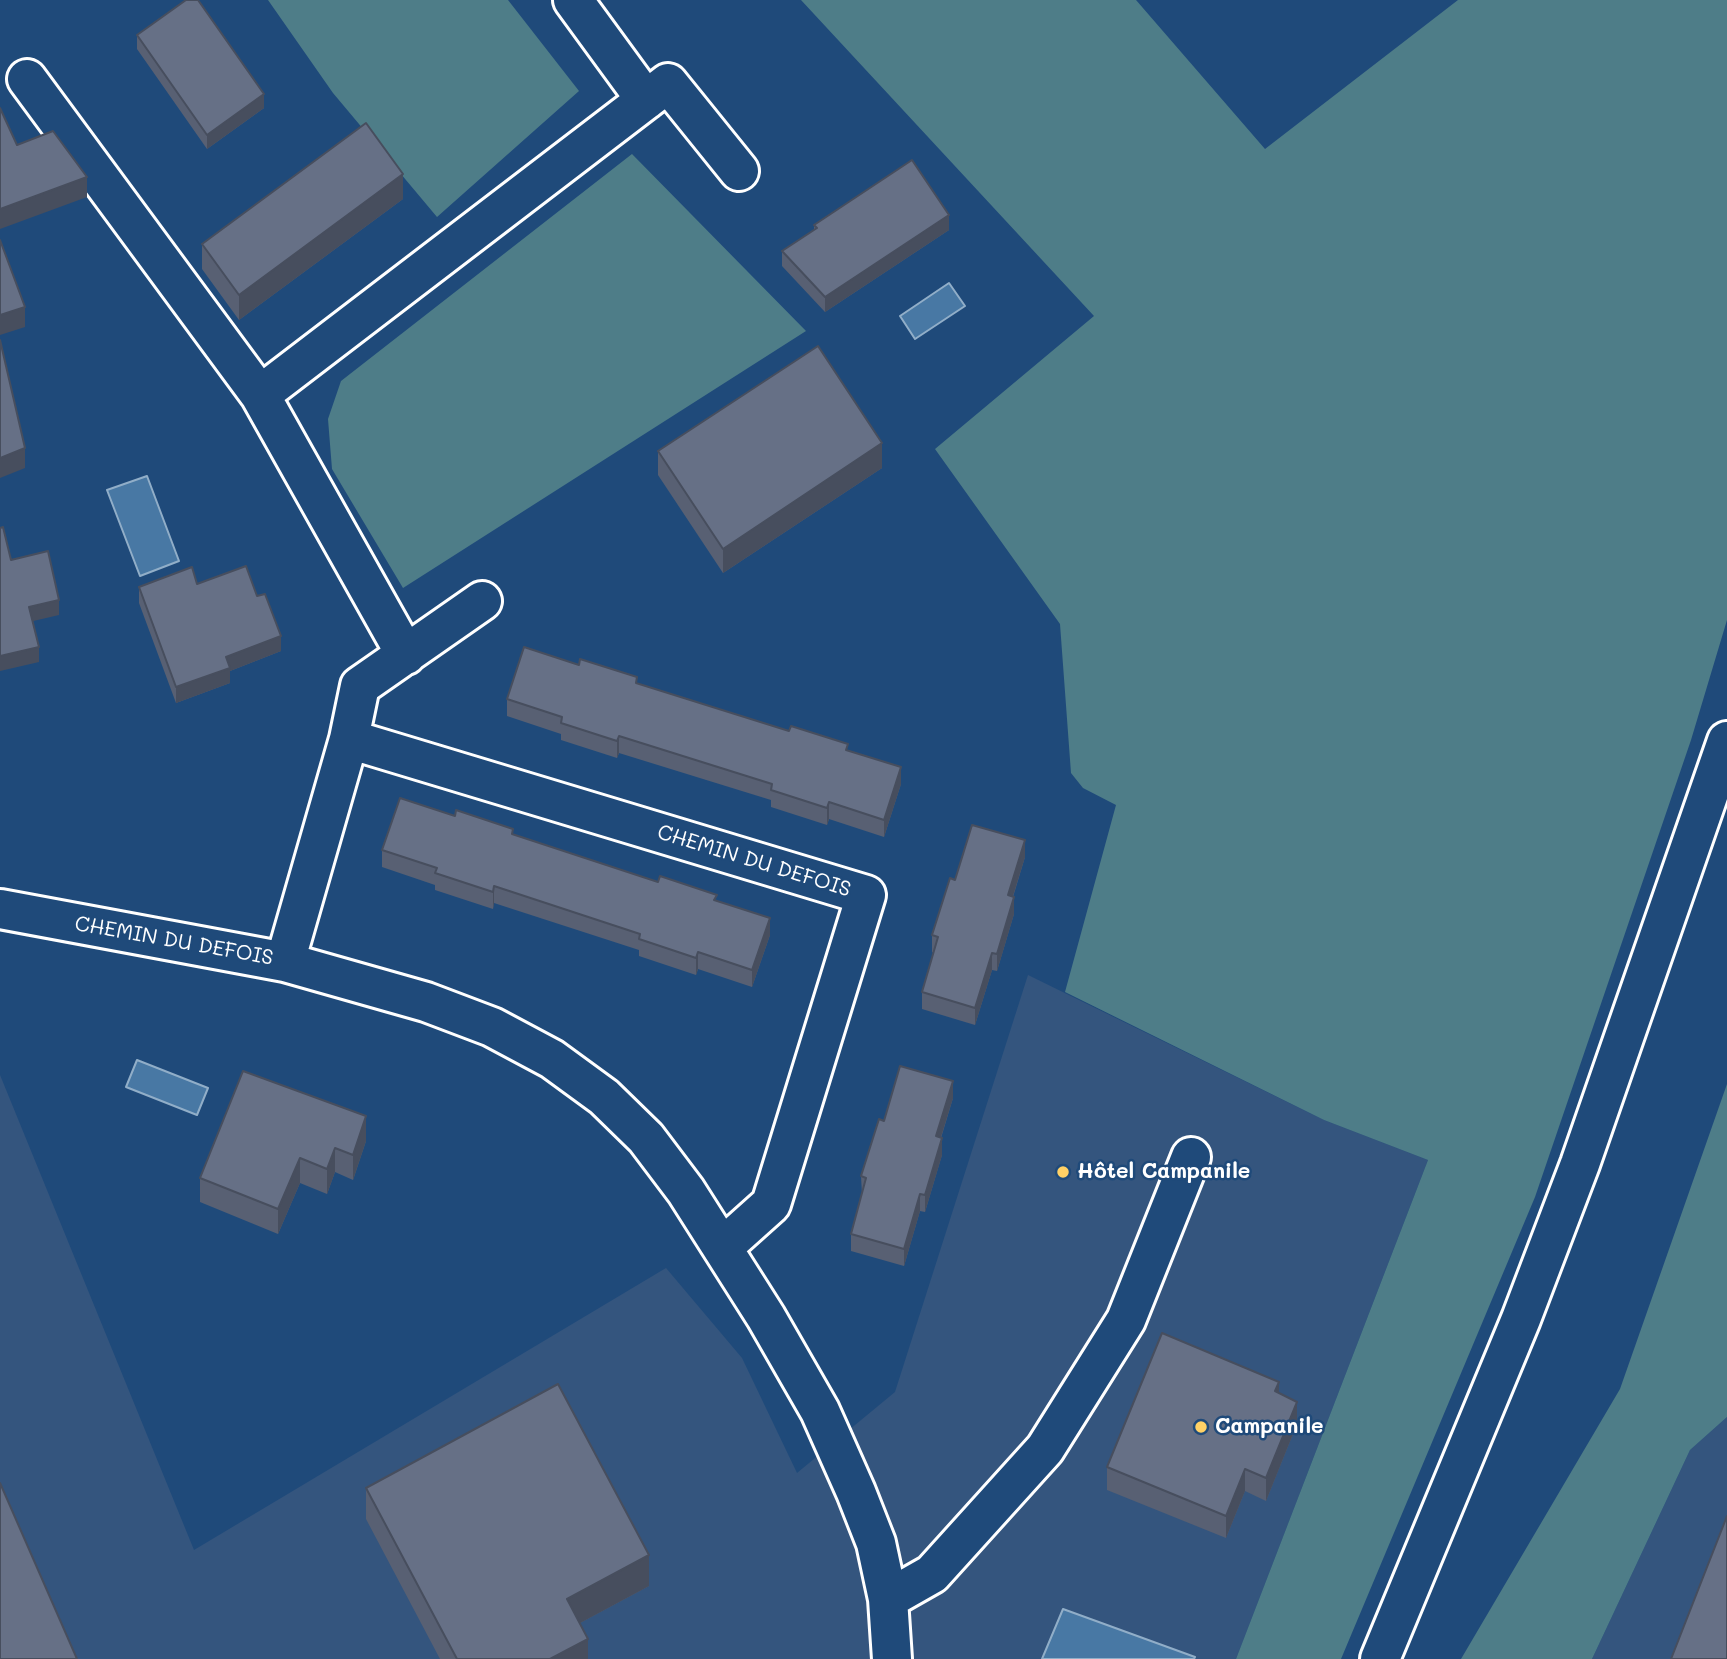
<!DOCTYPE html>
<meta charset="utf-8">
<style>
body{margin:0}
canvas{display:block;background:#1f4a7a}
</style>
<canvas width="1727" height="1659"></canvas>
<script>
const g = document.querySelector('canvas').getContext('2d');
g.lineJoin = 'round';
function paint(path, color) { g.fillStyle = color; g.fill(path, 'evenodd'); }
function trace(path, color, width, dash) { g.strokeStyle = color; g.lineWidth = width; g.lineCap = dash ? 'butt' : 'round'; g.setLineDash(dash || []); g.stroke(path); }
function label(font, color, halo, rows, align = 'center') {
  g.font = font + ' Mali,sans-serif'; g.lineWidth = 5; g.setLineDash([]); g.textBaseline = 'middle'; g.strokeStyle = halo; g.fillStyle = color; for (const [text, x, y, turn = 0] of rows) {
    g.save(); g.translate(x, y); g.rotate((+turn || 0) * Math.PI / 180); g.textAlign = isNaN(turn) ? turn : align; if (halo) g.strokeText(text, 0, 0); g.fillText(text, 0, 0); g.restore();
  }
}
paint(new Path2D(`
 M 1028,975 L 1324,1120 L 1428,1160 L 1236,1659 L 0,1659 L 0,1075 L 194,1550 L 666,1268 L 742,1358 L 797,1473 L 895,1392 Z
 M 1727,1417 L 1727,1659 L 1592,1659 L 1690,1450 Z`), '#34557e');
paint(new Path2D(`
 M 268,0 L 508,0 L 579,91 L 437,217 L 333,93 Z
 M 801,0 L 1136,0 L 1265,149 L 1458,0 L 1727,0 L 1727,620 L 1691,740 L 1535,1197 L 1341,1659 L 1236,1659 L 1428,1160 L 1324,1120 L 1065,992 L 1116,805 L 1083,788 L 1071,773 L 1060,624 L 935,449 L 1094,316 Z
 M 632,154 L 806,331 L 403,588 L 332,469 L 328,419 L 341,381 Z
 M 1727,1084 L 1727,1417 L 1690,1450 L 1592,1659 L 1461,1659 L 1620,1389 Z`), '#4e7d88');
const water = new Path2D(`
 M 949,283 L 965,306 L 915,339 L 900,316 Z
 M 147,476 L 179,561 L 140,576 L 107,490 Z
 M 137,1060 L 208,1088 L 197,1115 L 126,1087 Z
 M 1063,1609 L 1195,1657 L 1194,1659 L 1042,1659 Z`);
paint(water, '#4878a4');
trace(water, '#91aec8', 2);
const minor = new Path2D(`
 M 573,0 L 646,100
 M 27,79 L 260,395 L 406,655
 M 260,395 L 668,83 L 739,171
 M 349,739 L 866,895 L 771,1204 L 723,1247
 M 0,909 L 285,962 L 426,1002 L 492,1027 L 552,1059 L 604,1097 L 646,1138 L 686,1191 L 766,1317 L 820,1411 L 856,1492 L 876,1543 L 888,1599 L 892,1659
 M 285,962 L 349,739 L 360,686 L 482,601
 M 888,1599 L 932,1574 L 1045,1449 L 1126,1320 L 1191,1157`);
const major = new Path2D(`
 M 1380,1659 L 1521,1319 L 1580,1164 L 1727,741`);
trace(minor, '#fff', 44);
trace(major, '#fff', 44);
trace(minor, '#1f4a7a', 38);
trace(major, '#1f4a7a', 38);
paint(new Path2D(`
 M 137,35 L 264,108 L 207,149 L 137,49 Z
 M 403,199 L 239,320 L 202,269 L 202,244 Z
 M 814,225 L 949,230 L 825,312 L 782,266 L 782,251 L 814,230 Z
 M 658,451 L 882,468 L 723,573 L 658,475 Z
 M 197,584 L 257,596 L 281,651 L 230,671 L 230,683 L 176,703 L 139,603 L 139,587 Z
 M 637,683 L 848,751 L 901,784 L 884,837 L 829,819 L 827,825 L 771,807 L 771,800 L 619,753 L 617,758 L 561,740 L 561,734 L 507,716 L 507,699 Z
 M 455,816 L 717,901 L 770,935 L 752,987 L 698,969 L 696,975 L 639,956 L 639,950 L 494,903 L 493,909 L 435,890 L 435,885 L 382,867 L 382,850 Z
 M 1025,857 L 1013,897 L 1014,914 L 997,971 L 992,970 L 975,1025 L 922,1009 L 922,992 L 934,953 L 932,952 L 932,935 Z
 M 953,1098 L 941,1138 L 942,1155 L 925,1212 L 920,1211 L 904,1266 L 851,1251 L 851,1234 L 862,1194 L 861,1176 Z
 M 366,1141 L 353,1180 L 335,1172 L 327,1194 L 300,1183 L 278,1234 L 200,1202 L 200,1178 Z
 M 1279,1393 L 1297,1424 L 1266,1501 L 1245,1491 L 1226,1538 L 1107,1490 L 1107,1467 Z
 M 366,1488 L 649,1586 L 580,1623 L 588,1659 L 440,1659 L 366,1519 Z`), '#586073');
paint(new Path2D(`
 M 264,94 L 264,108 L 207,149 L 207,135 Z
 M 403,174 L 403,199 L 239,320 L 239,295 Z
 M 87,177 L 87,197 L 0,229 L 0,209 Z
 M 949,215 L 949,230 L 825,312 L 825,297 Z
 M 25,307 L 25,327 L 0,335 L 0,315 Z
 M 882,443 L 882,468 L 723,573 L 723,549 Z
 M 25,448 L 25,468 L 0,478 L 0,458 Z
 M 59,600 L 59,615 L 29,622 L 29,607 Z
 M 281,636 L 281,651 L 230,671 L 230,683 L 176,703 L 176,687 L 226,657 Z
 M 39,647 L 39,662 L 0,671 L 0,656 Z
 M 619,736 L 619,753 L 617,758 L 617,741 Z
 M 901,767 L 901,784 L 884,837 L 884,820 Z
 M 829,802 L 829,819 L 827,825 L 827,808 Z
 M 1025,840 L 1025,857 L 1008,912 L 1008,895 Z
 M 494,886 L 494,903 L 493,909 L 493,892 Z
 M 1014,897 L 1014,914 L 997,971 L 997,954 Z
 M 770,918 L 770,935 L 752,987 L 752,970 Z
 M 698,952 L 698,969 L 696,975 L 696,958 Z
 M 992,953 L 992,970 L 975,1025 L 975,1008 Z
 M 953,1081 L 953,1098 L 936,1153 L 936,1136 Z
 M 366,1116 L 366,1141 L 353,1180 L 353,1155 Z
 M 942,1138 L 942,1155 L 925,1212 L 925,1195 Z
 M 335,1148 L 335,1172 L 327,1194 L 327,1169 Z
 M 300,1158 L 300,1183 L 278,1234 L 278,1209 Z
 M 920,1194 L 920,1211 L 904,1266 L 904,1249 Z
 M 1279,1382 L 1279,1404 L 1275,1391 Z
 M 1297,1402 L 1297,1424 L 1266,1501 L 1266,1478 Z
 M 1245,1469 L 1245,1491 L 1226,1538 L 1226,1516 Z
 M 649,1555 L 649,1586 L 567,1630 L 567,1599 Z
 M 588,1639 L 588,1659 L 550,1659 Z`), '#474e5e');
const building = new Path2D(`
 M 186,0 L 198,0 L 264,94 L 207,135 L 137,35 Z
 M 0,108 L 17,145 L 53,131 L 87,177 L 0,209 Z
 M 366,123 L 403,174 L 239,295 L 202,244 Z
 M 912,160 L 949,215 L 825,297 L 782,251 L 817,228 L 814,225 Z
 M 0,240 L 25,307 L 0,315 Z
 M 0,340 L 25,448 L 0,458 Z
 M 818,346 L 882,443 L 723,549 L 658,451 Z
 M 3,527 L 11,560 L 48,551 L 59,600 L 29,607 L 39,647 L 0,656 L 0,528 Z
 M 246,566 L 257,596 L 265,594 L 281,636 L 226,657 L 230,668 L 176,687 L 139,587 L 192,567 L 197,584 Z
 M 524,647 L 579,665 L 580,659 L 637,677 L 636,683 L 789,731 L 791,726 L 848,744 L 846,750 L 901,767 L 884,820 L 829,802 L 827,808 L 771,790 L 772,784 L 619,736 L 617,741 L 561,723 L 562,717 L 507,699 Z
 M 400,798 L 455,816 L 456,810 L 513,829 L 512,834 L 658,882 L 660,876 L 717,895 L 714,900 L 770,918 L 752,970 L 698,952 L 696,958 L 639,939 L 640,934 L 494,886 L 493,892 L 435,873 L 437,868 L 382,850 Z
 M 972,825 L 1025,840 L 1008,895 L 1014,897 L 997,954 L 992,953 L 975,1008 L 922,992 L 938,937 L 932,935 L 950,878 L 955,880 Z
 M 900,1066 L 953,1081 L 936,1136 L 942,1138 L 925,1195 L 920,1194 L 904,1249 L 851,1234 L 866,1178 L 861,1176 L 879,1119 L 884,1121 Z
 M 243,1071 L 366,1116 L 353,1155 L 335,1148 L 327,1169 L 300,1158 L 278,1209 L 200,1178 Z
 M 1162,1333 L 1279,1382 L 1275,1391 L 1297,1402 L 1266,1478 L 1245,1469 L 1226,1516 L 1107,1467 Z
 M 558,1384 L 649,1555 L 567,1599 L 588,1639 L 550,1659 L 457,1659 L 366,1488 Z
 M 0,1483 L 77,1659 L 0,1659 Z
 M 1727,1516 L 1727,1659 L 1671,1659 Z`);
paint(building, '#667086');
trace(building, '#474e5e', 2);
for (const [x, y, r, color] of [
 [1063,1172,7,"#ffd166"],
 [1201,1427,7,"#ffd166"]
]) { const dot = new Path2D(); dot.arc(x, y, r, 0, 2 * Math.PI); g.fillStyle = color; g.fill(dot); trace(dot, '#1f4a7a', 2.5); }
label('21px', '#fff', '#1f4a7a', [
 ["CHEMIN DU DEFOIS",754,861,17],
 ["CHEMIN DU DEFOIS",174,941,10]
]);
label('bold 21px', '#fff', '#1f4a7a', [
 ["Hôtel Campanile",1077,1172],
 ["Campanile",1215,1427]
], 'left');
</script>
